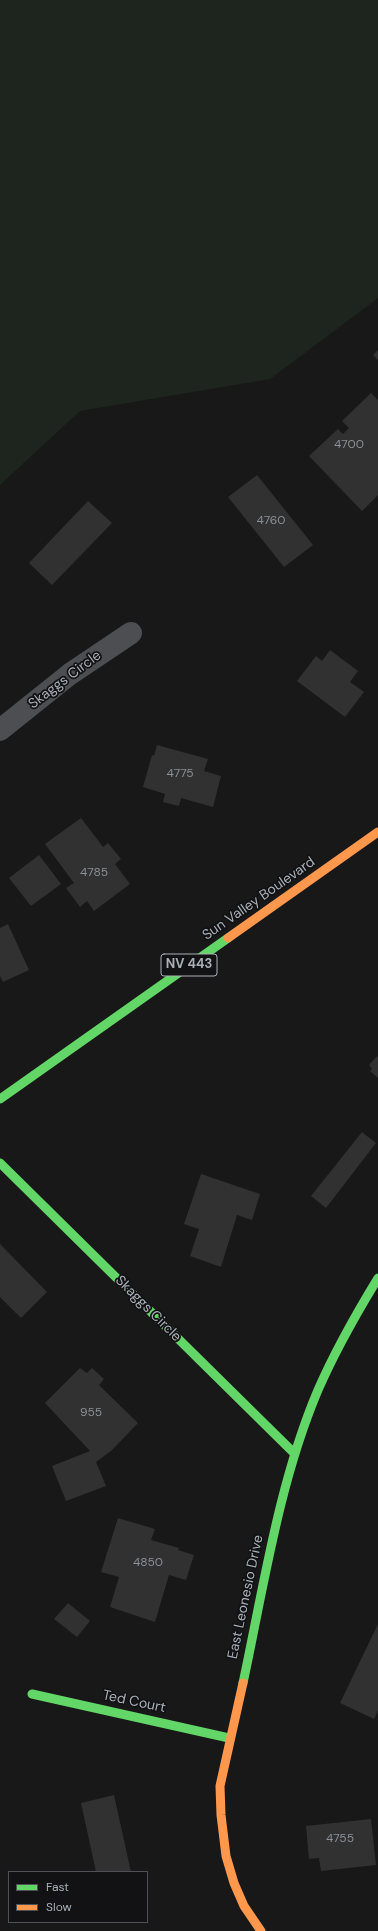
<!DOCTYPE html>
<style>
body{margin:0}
#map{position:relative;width:378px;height:1931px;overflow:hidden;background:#181818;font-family:"DM Sans",sans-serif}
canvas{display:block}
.legend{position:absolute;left:8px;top:1871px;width:140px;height:52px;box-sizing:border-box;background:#121214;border:1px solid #4e5156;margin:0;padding:5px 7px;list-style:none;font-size:12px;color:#a9b0b8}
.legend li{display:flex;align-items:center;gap:8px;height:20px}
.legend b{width:20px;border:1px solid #4e5156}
</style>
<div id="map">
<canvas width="378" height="1931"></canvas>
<ul class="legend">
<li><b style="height:5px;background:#63d668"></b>Fast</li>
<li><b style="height:5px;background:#ff974d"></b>Slow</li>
</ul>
</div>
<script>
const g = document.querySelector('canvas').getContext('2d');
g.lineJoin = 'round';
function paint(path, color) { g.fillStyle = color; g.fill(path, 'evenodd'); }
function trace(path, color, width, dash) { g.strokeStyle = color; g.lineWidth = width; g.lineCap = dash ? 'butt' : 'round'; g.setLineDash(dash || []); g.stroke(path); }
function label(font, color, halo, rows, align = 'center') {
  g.font = font + ' "DM Sans",sans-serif'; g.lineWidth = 3.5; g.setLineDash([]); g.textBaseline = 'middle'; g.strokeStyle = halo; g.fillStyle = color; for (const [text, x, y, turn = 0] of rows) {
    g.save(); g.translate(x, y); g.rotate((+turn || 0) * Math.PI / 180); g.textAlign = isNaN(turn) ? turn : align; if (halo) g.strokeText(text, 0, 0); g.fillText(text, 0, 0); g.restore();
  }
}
paint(new Path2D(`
 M 0,0 L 378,0 L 378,298 L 270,379 L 80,411 L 0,485 Z`), '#1e251e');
paint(new Path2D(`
 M 378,350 L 378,360 L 373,355 Z
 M 371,393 L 378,400 L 378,495 L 362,511 L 309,456 L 338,429 L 343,434 L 349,428 L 342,421 Z
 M 257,475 L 313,545 L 284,567 L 228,497 Z
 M 88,501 L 112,523 L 52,585 L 29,563 Z
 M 330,650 L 358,671 L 350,682 L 364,692 L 345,717 L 297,681 L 316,656 L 322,661 Z
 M 157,745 L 208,759 L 204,771 L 221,776 L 213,807 L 181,798 L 179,806 L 163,802 L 165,794 L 143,787 L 152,755 L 154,756 Z
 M 81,818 L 103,847 L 108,843 L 121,859 L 115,864 L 130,884 L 94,911 L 87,901 L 80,907 L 66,888 L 74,883 L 45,844 Z
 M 39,855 L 61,884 L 31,906 L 9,878 Z
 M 8,924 L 29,970 L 3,982 L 0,976 L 0,928 Z
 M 377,1056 L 378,1058 L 378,1078 L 370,1071 L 372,1069 L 369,1065 Z
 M 362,1132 L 376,1143 L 326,1208 L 311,1196 Z
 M 201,1174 L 260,1194 L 252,1220 L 237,1215 L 221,1267 L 190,1256 L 199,1229 L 184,1224 Z
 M 0,1244 L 47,1292 L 21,1318 L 0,1297 Z
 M 80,1368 L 87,1373 L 92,1368 L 104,1379 L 99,1385 L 138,1423 L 111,1451 L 96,1462 L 106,1486 L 66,1501 L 52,1466 L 90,1451 L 45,1403 Z
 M 118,1518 L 155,1529 L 151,1540 L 179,1548 L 178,1550 L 194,1555 L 186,1580 L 169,1575 L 155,1622 L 110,1607 L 119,1577 L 101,1572 Z
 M 68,1603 L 90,1621 L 77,1637 L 54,1619 Z
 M 378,1624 L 378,1711 L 374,1719 L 340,1703 Z
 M 114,1795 L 131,1872 L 96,1872 L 81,1803 Z
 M 371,1819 L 376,1865 L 321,1871 L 319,1858 L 309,1859 L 306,1826 Z`), '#313132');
trace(new Path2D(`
 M 0,730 L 70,674 L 131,633`), '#4c4e51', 22);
trace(new Path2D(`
 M 0,1099 L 228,938
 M 0,1163 L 295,1454
 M 243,1683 C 264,1585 279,1482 318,1390 C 335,1351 356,1314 378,1278
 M 32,1694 L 229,1738`), '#63d668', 9);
trace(new Path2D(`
 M 228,938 L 378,832
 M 243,1683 L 220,1786 L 221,1815 L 226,1856 L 234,1883 L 244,1906 L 261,1931`), '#ff974d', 9);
label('12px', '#8b9096', null, [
 ["4700",349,445],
 ["4760",271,521],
 ["4775",180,774],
 ["4785",94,873],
 ["955",91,1413],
 ["4850",148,1563],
 ["4755",340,1839]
]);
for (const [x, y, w] of [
 [189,965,56]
]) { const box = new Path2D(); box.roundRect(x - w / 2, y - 11, w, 22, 3); g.fillStyle = '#121214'; g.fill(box); trace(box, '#a9b0b8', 1); }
label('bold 13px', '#a9b0b8', null, [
 ["NV 443",189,965]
]);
label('14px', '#a9b0b8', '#121214', [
 ["Skaggs Circle",65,680,-37],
 ["Sun Valley Boulevard",259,899,-35],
 ["Skaggs Circle",148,1309,45],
 ["East Leonesio Drive",246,1597,-78],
 ["Ted Court",134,1702,12]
]);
</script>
